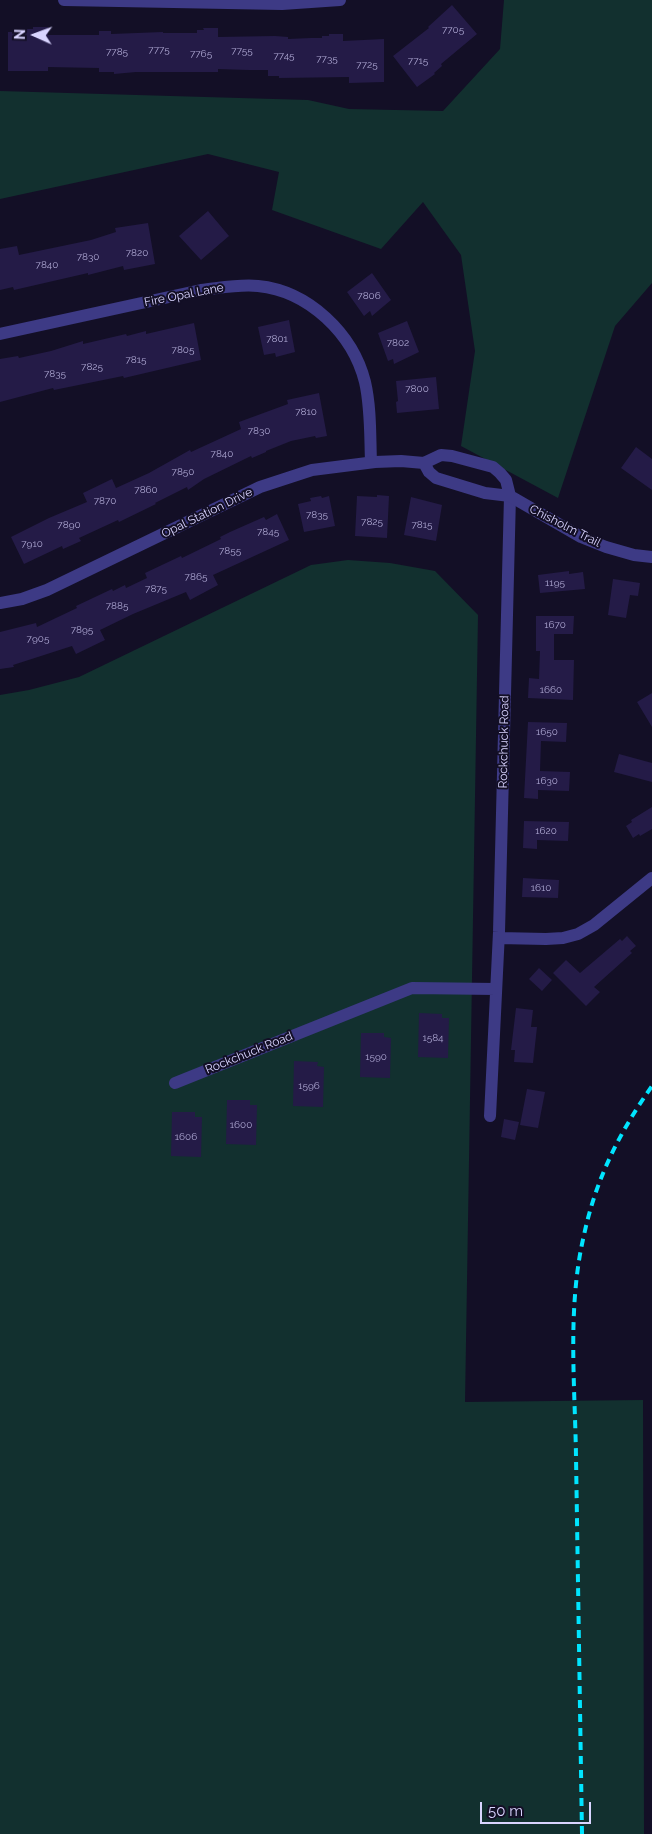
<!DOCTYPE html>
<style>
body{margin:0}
#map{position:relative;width:652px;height:1834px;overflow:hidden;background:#130f26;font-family:Raleway,sans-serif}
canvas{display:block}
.north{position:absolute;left:10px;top:10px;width:50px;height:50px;-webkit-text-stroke:4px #130f26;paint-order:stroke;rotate:272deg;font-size:14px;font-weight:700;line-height:20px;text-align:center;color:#d9d4ff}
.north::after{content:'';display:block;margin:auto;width:18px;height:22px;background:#d9d4ff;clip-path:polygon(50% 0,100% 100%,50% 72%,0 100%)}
.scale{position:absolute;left:480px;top:1802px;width:111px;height:22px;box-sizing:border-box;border:2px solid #d9d4ff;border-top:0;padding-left:6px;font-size:15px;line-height:18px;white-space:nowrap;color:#d9d4ff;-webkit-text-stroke:4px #130f26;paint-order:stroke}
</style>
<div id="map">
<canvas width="652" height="1834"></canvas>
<div class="north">N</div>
<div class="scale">50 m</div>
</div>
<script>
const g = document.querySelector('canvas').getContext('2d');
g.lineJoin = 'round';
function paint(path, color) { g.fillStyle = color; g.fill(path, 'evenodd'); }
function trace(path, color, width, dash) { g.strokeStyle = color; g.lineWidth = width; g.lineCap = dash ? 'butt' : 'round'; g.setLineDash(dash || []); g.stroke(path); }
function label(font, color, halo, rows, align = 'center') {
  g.font = font + ' Raleway,sans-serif'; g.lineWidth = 4; g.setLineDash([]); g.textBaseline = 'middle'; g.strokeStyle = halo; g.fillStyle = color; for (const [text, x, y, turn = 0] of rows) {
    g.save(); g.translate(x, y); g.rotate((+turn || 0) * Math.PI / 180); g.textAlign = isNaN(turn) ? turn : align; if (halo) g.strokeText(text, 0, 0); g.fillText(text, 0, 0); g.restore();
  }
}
paint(new Path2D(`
 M 504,0 L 652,0 L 652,283 L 615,326 L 558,498 L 461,446 L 475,351 L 461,255 L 423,202 L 381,249 L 272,210 L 279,172 L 208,154 L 0,199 L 0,91 L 308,100 L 349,109 L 443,111 L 500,49 Z
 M 348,560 L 390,563 L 435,571 L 478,615 L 465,1402 L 643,1400 L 644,1834 L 0,1834 L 0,695 L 29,690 L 79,677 L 311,565 Z`), '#12302f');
paint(new Path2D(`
 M 452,5 L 477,34 L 441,64 L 442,66 L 434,73 L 435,74 L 417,87 L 393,56 L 429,28 L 428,27 Z
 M 33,27 L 48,27 L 48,35 L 99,35 L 99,31 L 111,31 L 111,34 L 163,32 L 163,33 L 197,33 L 197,30 L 204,30 L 203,28 L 218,28 L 218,37 L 275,36 L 288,37 L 288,39 L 311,38 L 322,38 L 322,36 L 329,36 L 329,34 L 343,34 L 343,41 L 384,39 L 384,82 L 349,83 L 349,77 L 279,78 L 279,76 L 268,76 L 268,70 L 249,70 L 218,69 L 218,72 L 136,72 L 114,74 L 114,72 L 99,72 L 99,68 L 48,67 L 48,71 L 8,71 L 8,32 L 26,32 L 26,29 L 33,29 Z
 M 208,211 L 229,236 L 201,260 L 179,236 Z
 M 148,223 L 155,264 L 124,270 L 123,266 L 88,275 L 88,273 L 14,290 L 13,287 L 0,290 L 0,249 L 17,246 L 19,255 L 91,240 L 116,232 L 115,228 Z
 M 372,273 L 391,300 L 372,316 L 370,311 L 364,316 L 347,292 Z
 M 289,320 L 295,352 L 276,357 L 275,353 L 264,355 L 258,327 Z
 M 407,321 L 419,352 L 394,364 L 393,359 L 388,361 L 378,333 Z
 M 194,323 L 201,360 L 124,378 L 123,376 L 54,390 L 53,388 L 0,402 L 0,359 L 18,356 L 19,358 L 51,351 L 83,341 L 83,344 L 126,334 L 127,336 L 146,331 L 146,334 Z
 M 436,377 L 439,409 L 397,413 L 396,402 L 398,401 L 396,381 Z
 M 319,393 L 327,436 L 316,438 L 315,436 L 291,441 L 266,451 L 266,452 L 252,458 L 251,456 L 204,479 L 188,490 L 187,487 L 155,503 L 156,504 L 119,522 L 118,520 L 79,538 L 81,541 L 63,549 L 62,546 L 24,564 L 11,537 L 49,518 L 87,502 L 83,493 L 112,479 L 116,488 L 149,473 L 190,450 L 191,452 L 241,429 L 239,422 L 288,404 L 287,400 Z
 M 636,447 L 652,459 L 652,490 L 621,468 Z
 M 377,495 L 389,496 L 387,538 L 355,536 L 357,496 L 377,497 Z
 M 321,496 L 322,498 L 329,496 L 335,526 L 304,532 L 298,504 L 311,501 L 310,498 Z
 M 411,497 L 442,505 L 436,541 L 404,535 Z
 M 277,514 L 289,540 L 213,575 L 218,585 L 190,600 L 186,592 L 133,614 L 100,630 L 105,640 L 76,654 L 72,646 L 13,665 L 14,667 L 0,669 L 0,632 L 36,623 L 37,627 L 77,608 L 76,606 L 112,589 L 113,591 L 125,585 L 126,588 L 147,578 L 145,573 L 181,556 L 182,558 L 221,539 L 220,537 L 230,532 L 264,517 L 266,520 Z
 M 569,571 L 569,574 L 583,572 L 585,589 L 540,593 L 538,575 Z
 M 613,579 L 640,583 L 638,596 L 630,595 L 626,618 L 608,615 Z
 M 536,616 L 574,616 L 573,634 L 554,634 L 554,660 L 574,660 L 573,700 L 528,698 L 529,678 L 539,679 L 540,651 L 536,651 Z
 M 652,693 L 652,727 L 637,702 Z
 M 528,722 L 567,723 L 566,742 L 541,741 L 540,771 L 570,772 L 569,791 L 538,790 L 538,799 L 524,798 Z
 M 619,754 L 652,763 L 652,782 L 614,772 Z
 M 652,807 L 652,829 L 640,836 L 639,834 L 633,838 L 626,826 L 632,822 L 631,820 Z
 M 524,821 L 569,822 L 568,841 L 537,840 L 537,849 L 523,848 Z
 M 523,878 L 559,880 L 558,898 L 522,897 Z
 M 627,936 L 636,946 L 630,951 L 632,953 L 594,987 L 600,992 L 586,1006 L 553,973 L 566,960 L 580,973 L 620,939 L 622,941 Z
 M 539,968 L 552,980 L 542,991 L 529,979 Z
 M 516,1008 L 533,1010 L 531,1027 L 537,1027 L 533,1063 L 514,1062 L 515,1050 L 511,1050 Z
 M 419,1013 L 442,1014 L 442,1018 L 449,1018 L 448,1058 L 418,1057 Z
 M 361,1033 L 384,1033 L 384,1037 L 391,1038 L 390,1078 L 360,1077 Z
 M 294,1061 L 318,1062 L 317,1066 L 324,1067 L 323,1107 L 293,1106 Z
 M 527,1089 L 545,1092 L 538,1128 L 520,1125 Z
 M 227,1100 L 250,1100 L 250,1105 L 257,1105 L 256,1145 L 226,1144 Z
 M 172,1112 L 195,1112 L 195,1117 L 202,1117 L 201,1157 L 171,1156 Z
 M 504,1119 L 519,1122 L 515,1140 L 501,1137 Z`), '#241b47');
trace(new Path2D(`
 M 64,0 L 282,4 L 340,0
 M 0,334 L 201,290 C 220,288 239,284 258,286 C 309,291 353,334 365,382 C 371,408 370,436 371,462
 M 499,938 L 546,939 L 563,938 L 578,934 L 594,925 L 652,878
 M 175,1083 L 412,988 L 496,989
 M 490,1116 L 499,932 L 510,496`), '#3d3a85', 12);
trace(new Path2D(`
 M 424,463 L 429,472 L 436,478 L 485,493 L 510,496 L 581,537 L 606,547 L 634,555 L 652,557
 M 0,603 L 22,599 L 47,590 L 260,487 L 312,470 L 375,462 L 401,461 L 424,463 L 441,455 L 452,456 L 493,467 L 500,473 L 506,480 L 510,496`), '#3d3a85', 12);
trace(new Path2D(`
 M 582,1834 C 580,1708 578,1583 576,1457 C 575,1384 567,1307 584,1235 C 596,1179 619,1133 652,1086`), '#00e5ff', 4, [8, 6]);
label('10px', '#aca6d1', null, [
 ["7705",453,30],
 ["7775",159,50],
 ["7755",242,51],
 ["7785",117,52],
 ["7765",201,54],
 ["7745",284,56],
 ["7735",327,59],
 ["7715",418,61],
 ["7725",367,65],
 ["7820",137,253],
 ["7830",88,257],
 ["7840",47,265],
 ["7806",369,296],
 ["7801",277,339],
 ["7802",398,343],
 ["7805",183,350],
 ["7815",136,360],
 ["7825",92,367],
 ["7835",55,374],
 ["7800",417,389],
 ["7810",306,412],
 ["7830",259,431],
 ["7840",222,454],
 ["7850",183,472],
 ["7860",146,490],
 ["7870",105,501],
 ["7835",317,515],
 ["7825",372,522],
 ["7890",69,525],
 ["7815",422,525],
 ["7845",268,532],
 ["7910",32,544],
 ["7855",230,551],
 ["7865",196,577],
 ["1195",555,583],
 ["7875",156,589],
 ["7885",117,606],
 ["1670",555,625],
 ["7895",82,630],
 ["7905",38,639],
 ["1660",551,690],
 ["1650",547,732],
 ["1630",547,781],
 ["1620",546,831],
 ["1610",541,888],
 ["1584",433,1038],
 ["1590",376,1057],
 ["1596",309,1086],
 ["1600",241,1125],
 ["1606",186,1137]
]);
label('12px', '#d9d4ff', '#130f26', [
 ["Fire Opal Lane",184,295,-11],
 ["Opal Station Drive",207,513,-26],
 ["Chisholm Trail",565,526,27],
 ["Rockchuck Road",504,742,-89],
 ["Rockchuck Road",249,1053,-22]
]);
</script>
